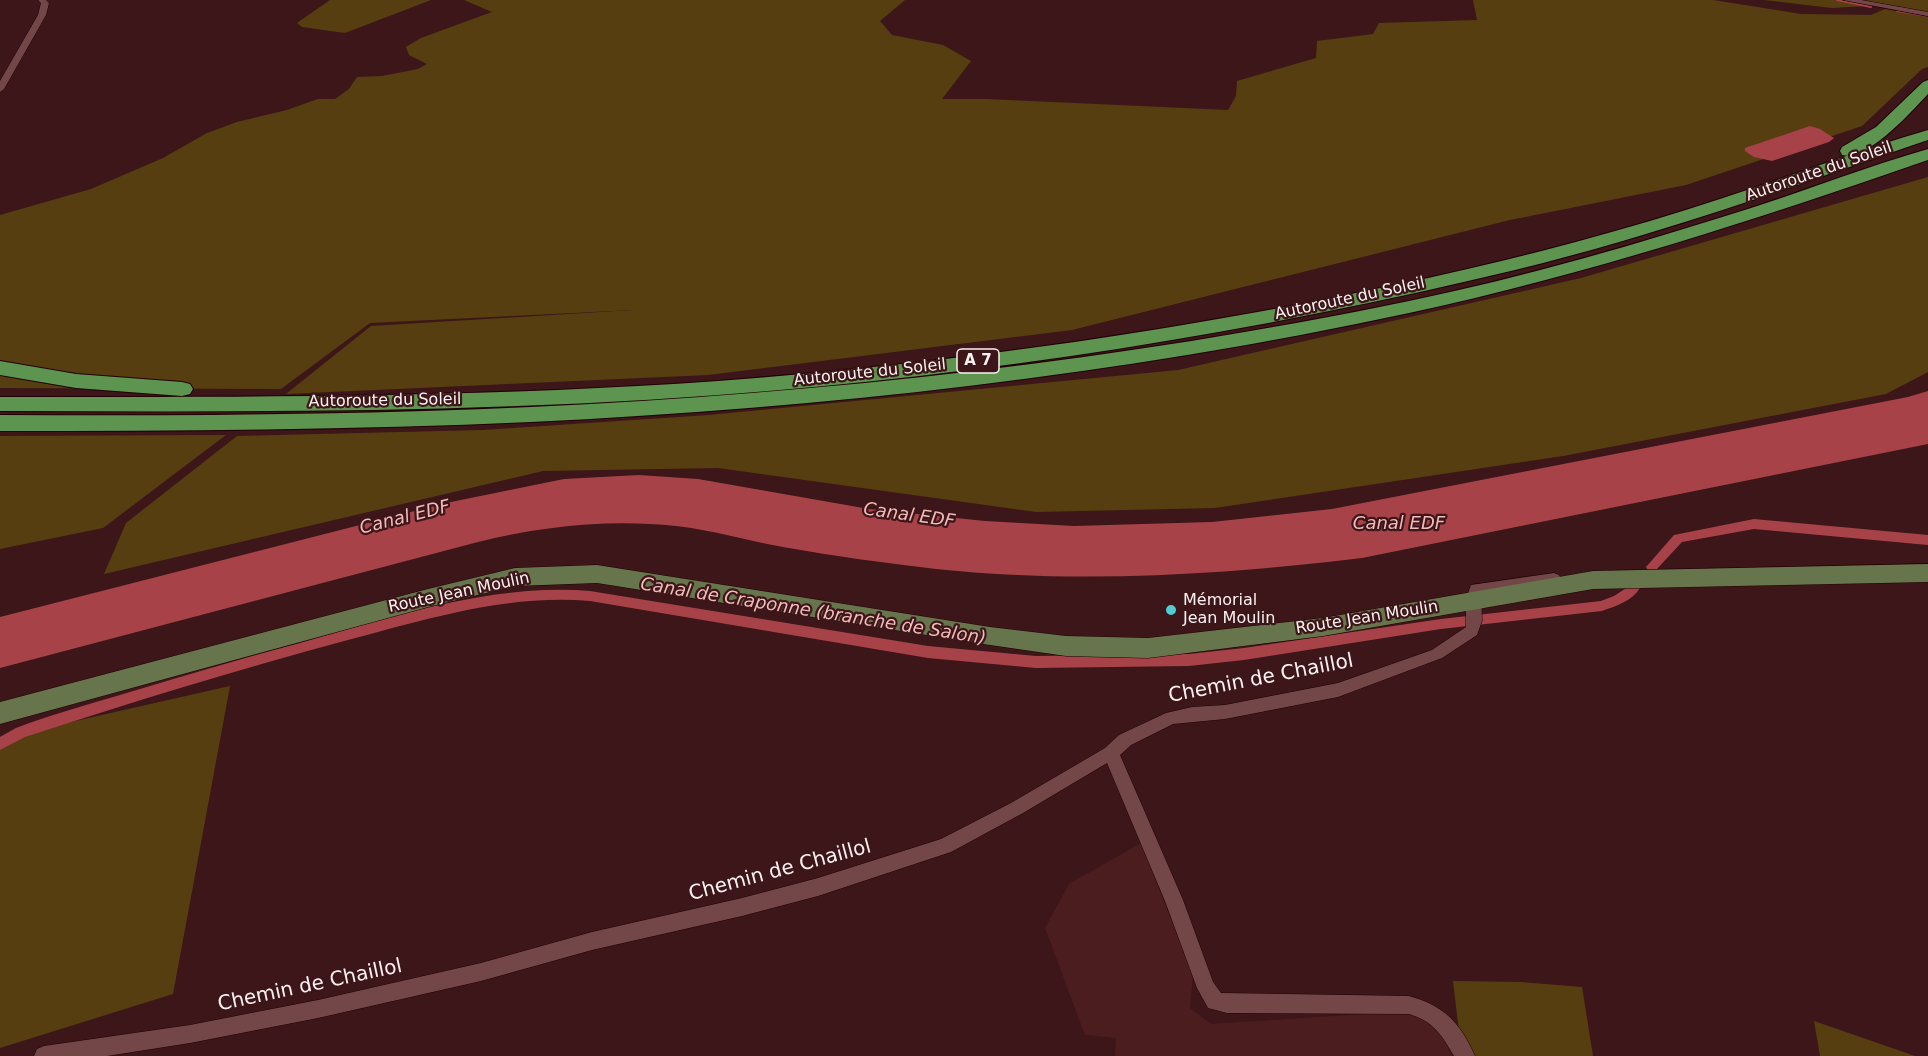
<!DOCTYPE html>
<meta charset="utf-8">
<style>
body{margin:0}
canvas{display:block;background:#3c1618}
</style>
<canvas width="1928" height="1056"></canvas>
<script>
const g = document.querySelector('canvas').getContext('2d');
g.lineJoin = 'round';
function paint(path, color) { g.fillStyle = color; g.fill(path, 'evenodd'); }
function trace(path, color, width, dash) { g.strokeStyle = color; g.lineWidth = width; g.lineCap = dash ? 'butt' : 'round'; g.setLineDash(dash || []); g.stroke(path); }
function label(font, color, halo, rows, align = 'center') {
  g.font = font + ' "DejaVu Sans",sans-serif'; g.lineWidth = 4.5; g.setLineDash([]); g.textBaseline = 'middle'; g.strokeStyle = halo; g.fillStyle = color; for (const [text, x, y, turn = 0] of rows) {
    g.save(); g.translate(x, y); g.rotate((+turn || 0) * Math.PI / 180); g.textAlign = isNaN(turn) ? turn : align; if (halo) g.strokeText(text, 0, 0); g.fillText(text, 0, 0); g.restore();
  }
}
paint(new Path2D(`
 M 1141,843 L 1193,975 L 1190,1008 L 1211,1024 L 1411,1011 L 1436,1025 L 1452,1056 L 1115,1056 L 1116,1038 L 1085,1035 L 1045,928 L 1069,884 Z`), '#4b1d1f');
paint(new Path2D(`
 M 330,0 L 431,0 L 345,33 L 302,27 L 297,23 Z
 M 464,0 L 905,0 L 880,21 L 892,35 L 943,45 L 971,61 L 942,99 L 986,99 L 1228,110 L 1236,96 L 1237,81 L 1316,58 L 1317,41 L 1373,34 L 1379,23 L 1477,20 L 1473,0 L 1713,0 L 1801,14 L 1871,15 L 1885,9 L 1928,17 L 1928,67 L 1922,69 L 1862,126 L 1686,185 L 1510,220 L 1072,330 L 708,375 L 286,394 L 371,326 L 634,310 L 370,323 L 281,389 L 0,388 L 0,215 L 91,189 L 163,158 L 207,133 L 237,122 L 287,110 L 318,99 L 335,99 L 349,89 L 357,77 L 382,76 L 418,69 L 427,64 L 409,55 L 406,47 L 421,38 L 492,12 Z
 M 1764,0 L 1928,0 L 1928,13 L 1883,5 L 1832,8 Z
 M 1928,177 L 1928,372 L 1886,394 L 1563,456 L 1215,508 L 1036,512 L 718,468 L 543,471 L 104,574 L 126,523 L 237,436 L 483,430 L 709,415 L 1178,370 L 1581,278 Z
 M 226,435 L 103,528 L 0,549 L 0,436 Z
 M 230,686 L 173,994 L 0,1048 L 0,738 Z
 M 1453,981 L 1520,982 L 1582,987 L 1593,1056 L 1462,1056 Z
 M 1814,1021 L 1915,1056 L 1820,1056 Z`), '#573e10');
paint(new Path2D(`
 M 1810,126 L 1820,129 L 1834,138 L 1829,142 L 1772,161 L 1754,157 L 1745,151 L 1745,148 Z
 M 1928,391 L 1928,444 L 1362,558 C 1220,575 1079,584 936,569 C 885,563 834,556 783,547 C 748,541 713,530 676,526 C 609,519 543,526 478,542 L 0,668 L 0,617 L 446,503 L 564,479 L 639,475 L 698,479 L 869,509 L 985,521 L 1074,526 L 1212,522 L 1332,509 L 1908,397 Z`), '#a74249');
trace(new Path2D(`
 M 1837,0 L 1871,7
 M 1897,11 L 1928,16`), '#a74249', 2);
paint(new Path2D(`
 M 1754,519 L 1928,535 L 1928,545 L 1754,529 L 1682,542 L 1656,570 L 1648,570 L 1646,567 L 1674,535 Z
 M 1634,583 L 1638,584 L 1640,588 C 1632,601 1616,606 1602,611 L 1441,629 L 1244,660 L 1189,666 L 1036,668 L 928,658 L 590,601 C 507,594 428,619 348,640 C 240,669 132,702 25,737 L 0,750 L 0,737 L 16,728 C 50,715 86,705 120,695 C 180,677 240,659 300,643 C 393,617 492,583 590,591 L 928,646 L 1036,656 L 1189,654 L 1244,648 L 1441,619 L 1601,601 L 1614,596 Z`), '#a74249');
const minor = new Path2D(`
 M 38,0 L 46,0 L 49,3 L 46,15 L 4,89 L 0,92 L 0,81 L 38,15 L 41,3 Z
 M 1843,0 L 1861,0 L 1928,12 L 1928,16 Z
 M 1554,573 L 1559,575 L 1561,579 L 1559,583 L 1554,585 L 1481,594 L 1482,621 L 1477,635 L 1442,658 L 1338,697 L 1225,719 L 1173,724 L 1131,745 L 1120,755 L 1183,900 L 1213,982 L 1221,993 L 1409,996 C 1444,1006 1460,1022 1475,1056 L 1454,1056 C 1442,1035 1433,1021 1409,1014 L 1227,1013 L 1208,1008 L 1197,988 L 1165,901 L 1107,763 L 1023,813 L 951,852 L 818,896 L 742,916 L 592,950 L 481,981 L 318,1018 L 190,1043 L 107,1056 L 34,1056 L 37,1049 L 44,1046 L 190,1025 L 318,1000 L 481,963 L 592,932 L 742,898 L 818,878 L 941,839 L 1011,803 L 1105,748 L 1119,735 L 1166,713 L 1192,707 L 1225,705 L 1338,683 L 1432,650 L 1466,627 L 1466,599 L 1471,585 Z`);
const primary = new Path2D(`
 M 1928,564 L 1928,582 L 1593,589 L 1323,636 L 1148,658 L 1066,656 L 990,645 L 597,583 L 515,586 L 428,607 L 0,724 L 0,702 L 428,589 L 515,568 L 597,565 L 990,627 L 1066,636 L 1148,638 L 1323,618 L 1593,571 Z`);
const motorway = new Path2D(`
 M 1928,80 L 1928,94 C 1911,112 1868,161 1842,155 L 1840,151 L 1842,147 L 1876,127 L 1923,82 Z
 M 1928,130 L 1928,140 C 1791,187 1655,236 1515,270 C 1253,333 987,375 718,395 C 479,413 239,412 0,411 L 0,397 C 239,397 479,398 718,381 C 957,363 1194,329 1428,278 C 1528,256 1626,230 1723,198 C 1791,176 1859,150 1928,130 Z
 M 1928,149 L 1928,160 C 1758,219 1586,275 1409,313 C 1121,375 826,408 531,422 C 354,430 177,431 0,431 L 0,415 C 177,416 354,415 531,407 C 826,393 1120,361 1409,301 C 1525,277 1638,244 1751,208 C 1810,189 1868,166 1928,149 Z
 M 0,361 L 76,374 L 182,382 L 190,384 L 193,389 L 190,394 L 182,396 L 76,388 L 0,375 Z`);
trace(minor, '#210104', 1);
trace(primary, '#210104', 1);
trace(motorway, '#210104', 2);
paint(minor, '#734748');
paint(primary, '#66754c');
paint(motorway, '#5d944f');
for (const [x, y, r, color] of [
 [1171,610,6,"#51ccd2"]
]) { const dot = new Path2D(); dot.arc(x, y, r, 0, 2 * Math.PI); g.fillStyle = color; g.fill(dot); trace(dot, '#3c1618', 2); }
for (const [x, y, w] of [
 [978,361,42]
]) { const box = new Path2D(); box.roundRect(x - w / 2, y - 12, w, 24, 4.5); g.fillStyle = '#3c1618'; g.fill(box); trace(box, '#fdf2f1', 1.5); }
label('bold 15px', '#fdf2f1', null, [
 ["A 7",978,361]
]);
label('16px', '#fdf2f1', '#3c1618', [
 ["Autoroute du Soleil",1819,172,-19],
 ["Autoroute du Soleil",1350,299,-12],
 ["Autoroute du Soleil",870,373,-6],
 ["Autoroute du Soleil",385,401,-1],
 ["Route Jean Moulin",459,593,-12],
 ["Route Jean Moulin",1367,618,-9]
]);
label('16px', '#fdf2f1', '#3c1618', [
 ["Mémorial",1183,601],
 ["Jean Moulin",1183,619]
], 'left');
label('italic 18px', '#f2baba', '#3c1618', [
 ["Canal EDF",909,516,8],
 ["Canal EDF",405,518,-14],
 ["Canal EDF",1399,524],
 ["Canal de Craponne (branche de Salon)",813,612,9]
]);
label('20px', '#fdf2f1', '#3c1618', [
 ["Chemin de Chaillol",1261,679,-11],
 ["Chemin de Chaillol",780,871,-15],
 ["Chemin de Chaillol",310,986,-12]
]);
</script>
